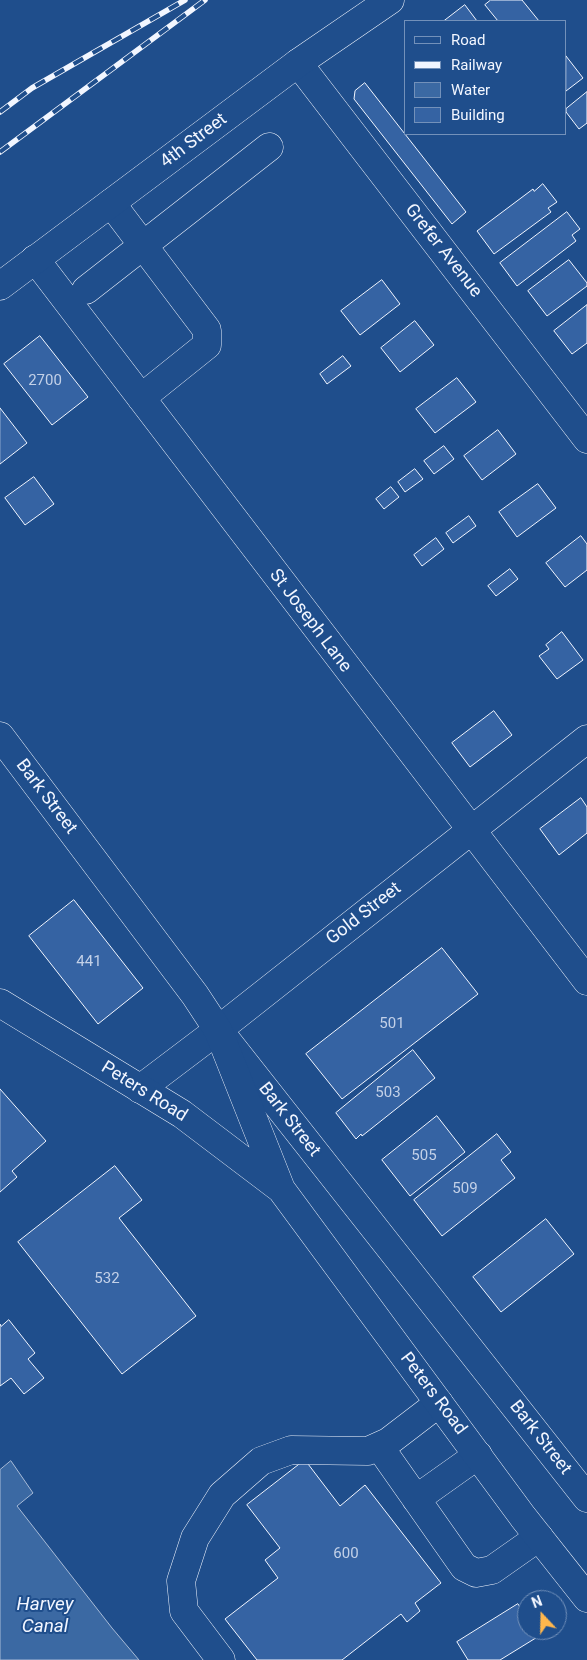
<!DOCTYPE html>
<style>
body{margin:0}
#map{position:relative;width:587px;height:1660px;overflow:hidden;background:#1f4e8c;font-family:Roboto,sans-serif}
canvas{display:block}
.legend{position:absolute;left:404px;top:20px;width:162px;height:115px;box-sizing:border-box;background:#1f4e8c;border:1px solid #7391ba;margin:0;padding:6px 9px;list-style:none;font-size:15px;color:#f2f6ff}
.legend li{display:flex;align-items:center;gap:10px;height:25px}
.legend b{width:25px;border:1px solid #7391ba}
.north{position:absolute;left:517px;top:1590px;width:50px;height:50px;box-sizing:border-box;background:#1f4e8c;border:1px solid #7391ba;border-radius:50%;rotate:339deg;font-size:14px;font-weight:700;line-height:20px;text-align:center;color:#f2f6ff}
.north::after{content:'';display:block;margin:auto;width:18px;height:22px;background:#ffb74d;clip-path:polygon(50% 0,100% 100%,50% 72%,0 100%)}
</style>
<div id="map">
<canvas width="587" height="1660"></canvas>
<ul class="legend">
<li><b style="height:6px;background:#1f4e8c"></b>Road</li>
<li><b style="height:6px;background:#f2f6ff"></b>Railway</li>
<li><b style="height:14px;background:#3b69a3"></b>Water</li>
<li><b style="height:14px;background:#3563a3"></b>Building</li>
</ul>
<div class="north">N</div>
</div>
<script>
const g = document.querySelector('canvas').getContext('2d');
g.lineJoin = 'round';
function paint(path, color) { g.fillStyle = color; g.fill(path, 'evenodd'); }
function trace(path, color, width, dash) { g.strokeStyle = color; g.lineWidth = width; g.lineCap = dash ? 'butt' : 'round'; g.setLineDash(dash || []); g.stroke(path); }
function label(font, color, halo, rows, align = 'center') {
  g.font = font + ' Roboto,sans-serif'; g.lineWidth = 4; g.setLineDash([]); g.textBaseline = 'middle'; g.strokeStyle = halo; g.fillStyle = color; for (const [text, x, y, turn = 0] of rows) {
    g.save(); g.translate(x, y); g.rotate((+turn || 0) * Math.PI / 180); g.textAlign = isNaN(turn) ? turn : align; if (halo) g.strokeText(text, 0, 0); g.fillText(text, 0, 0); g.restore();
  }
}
const water = new Path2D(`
 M 11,1461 L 33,1493 L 17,1506 L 112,1628 L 139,1660 L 0,1660 L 0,1470 Z`);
paint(water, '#3b69a3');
trace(water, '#a8bbd7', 1);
const building = new Path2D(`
 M 491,0 L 522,0 L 539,21 L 498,21 L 485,5 Z
 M 465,5 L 477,21 L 444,21 Z
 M 566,56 L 583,78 L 566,91 Z
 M 365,83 L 466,212 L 452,224 L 354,99 L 355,91 Z
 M 587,92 L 587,123 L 579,129 L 566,112 L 566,109 Z
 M 543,184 L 557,202 L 548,208 L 551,212 L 494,254 L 477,231 L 533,189 L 534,191 Z
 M 567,212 L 580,229 L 572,235 L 576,241 L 517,286 L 500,263 Z
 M 569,260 L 587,283 L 587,286 L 547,316 L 528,291 Z
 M 382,280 L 400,304 L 360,335 L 341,311 Z
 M 587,305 L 587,343 L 572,354 L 554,331 Z
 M 415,321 L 434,345 L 400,372 L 381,348 Z
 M 40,336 L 88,397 L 52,425 L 4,364 Z
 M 343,356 L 351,366 L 327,384 L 320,374 Z
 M 457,378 L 476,402 L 435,433 L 416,409 Z
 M 0,408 L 27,443 L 0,464 Z
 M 498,430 L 516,454 L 482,480 L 464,456 Z
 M 444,446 L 454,459 L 434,474 L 424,461 Z
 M 415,469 L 423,479 L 405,492 L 398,482 Z
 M 34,477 L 54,504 L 25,525 L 5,498 Z
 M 538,484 L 556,508 L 517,537 L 499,512 Z
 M 391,487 L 399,497 L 384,509 L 376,499 Z
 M 469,516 L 476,526 L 453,543 L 446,533 Z
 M 581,536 L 587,544 L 587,570 L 565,587 L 546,563 Z
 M 436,538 L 444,549 L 422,566 L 414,555 Z
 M 510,569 L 518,579 L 496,596 L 488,586 Z
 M 562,632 L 583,660 L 557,679 L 539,656 L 549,649 L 546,645 Z
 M 494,711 L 512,735 L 470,767 L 452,743 Z
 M 581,798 L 587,807 L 587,833 L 559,855 L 540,829 Z
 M 74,900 L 143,988 L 98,1024 L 29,936 Z
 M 442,948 L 478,994 L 342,1099 L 306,1054 Z
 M 413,1050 L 435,1078 L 362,1136 L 361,1134 L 356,1139 L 336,1113 Z
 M 0,1089 L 46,1141 L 12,1171 L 17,1177 L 0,1192 Z
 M 437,1116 L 465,1152 L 410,1196 L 382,1160 Z
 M 497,1134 L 511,1152 L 501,1160 L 515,1178 L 442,1236 L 414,1200 Z
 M 115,1166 L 142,1200 L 119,1218 L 196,1316 L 122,1374 L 18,1242 Z
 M 546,1219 L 574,1254 L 501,1312 L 473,1277 Z
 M 9,1320 L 35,1353 L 28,1359 L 44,1378 L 24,1394 L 11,1378 L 0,1386 L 0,1324 L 1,1326 Z
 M 305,1460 L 340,1506 L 365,1485 L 441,1583 L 415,1603 L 420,1611 L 407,1622 L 401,1614 L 342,1660 L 257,1660 L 225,1619 L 278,1578 L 265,1560 L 280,1548 L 247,1505 Z
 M 518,1604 L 527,1617 L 527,1630 L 535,1630 L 539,1636 L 500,1660 L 468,1660 L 457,1642 Z`);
paint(building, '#3563a3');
trace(building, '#f2f6ff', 1);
const minor = new Path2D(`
 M 298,63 L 587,439
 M 111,203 L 207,330 L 207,345 L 141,398
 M 35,259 L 587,981
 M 86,290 L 269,147
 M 224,1037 L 587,1498
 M 140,1089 L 218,1030 L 587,739
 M 379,1446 L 464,1567 L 476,1573 L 492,1570 L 539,1537
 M 416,1499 L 478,1455
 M 221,1660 L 184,1611 L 181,1581 L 195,1538 L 222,1495 L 261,1461 L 291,1450 L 368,1451 L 388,1442 L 439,1403`);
const major = new Path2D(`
 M 0,286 L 298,63 L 390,0
 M 0,736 L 195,995 L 218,1030 L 281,1189 L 523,1517 L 587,1598
 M 0,1003 L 182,1114 L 281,1189`);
trace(minor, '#f2f6ff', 29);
trace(major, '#f2f6ff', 29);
trace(minor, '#1f4e8c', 28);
trace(major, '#1f4e8c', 28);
const rail = new Path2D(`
 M 0,112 L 32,88 L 185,0
 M 0,152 L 205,0`);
trace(rail, '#f2f6ff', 5.5);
trace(rail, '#1f4e8c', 4, [11]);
label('15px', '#c3d1e8', null, [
 ["2700",45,381],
 ["441",89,962],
 ["501",392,1024],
 ["503",388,1093],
 ["505",424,1156],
 ["509",465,1189],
 ["532",107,1279],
 ["600",346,1554]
]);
label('18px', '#f2f6ff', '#1f4e8c', [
 ["4th Street",194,141,-37],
 ["Grefer Avenue",443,251,52],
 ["St Joseph Lane",310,621,53],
 ["Bark Street",46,797,53],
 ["Gold Street",364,914,-38],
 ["Peters Road",144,1092,32],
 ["Bark Street",289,1120,52],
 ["Peters Road",433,1394,53],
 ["Bark Street",540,1438,52]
]);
label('italic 19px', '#f2f6ff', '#1f4e8c', [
 ["Harvey",45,1605],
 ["Canal",45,1627]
]);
</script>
